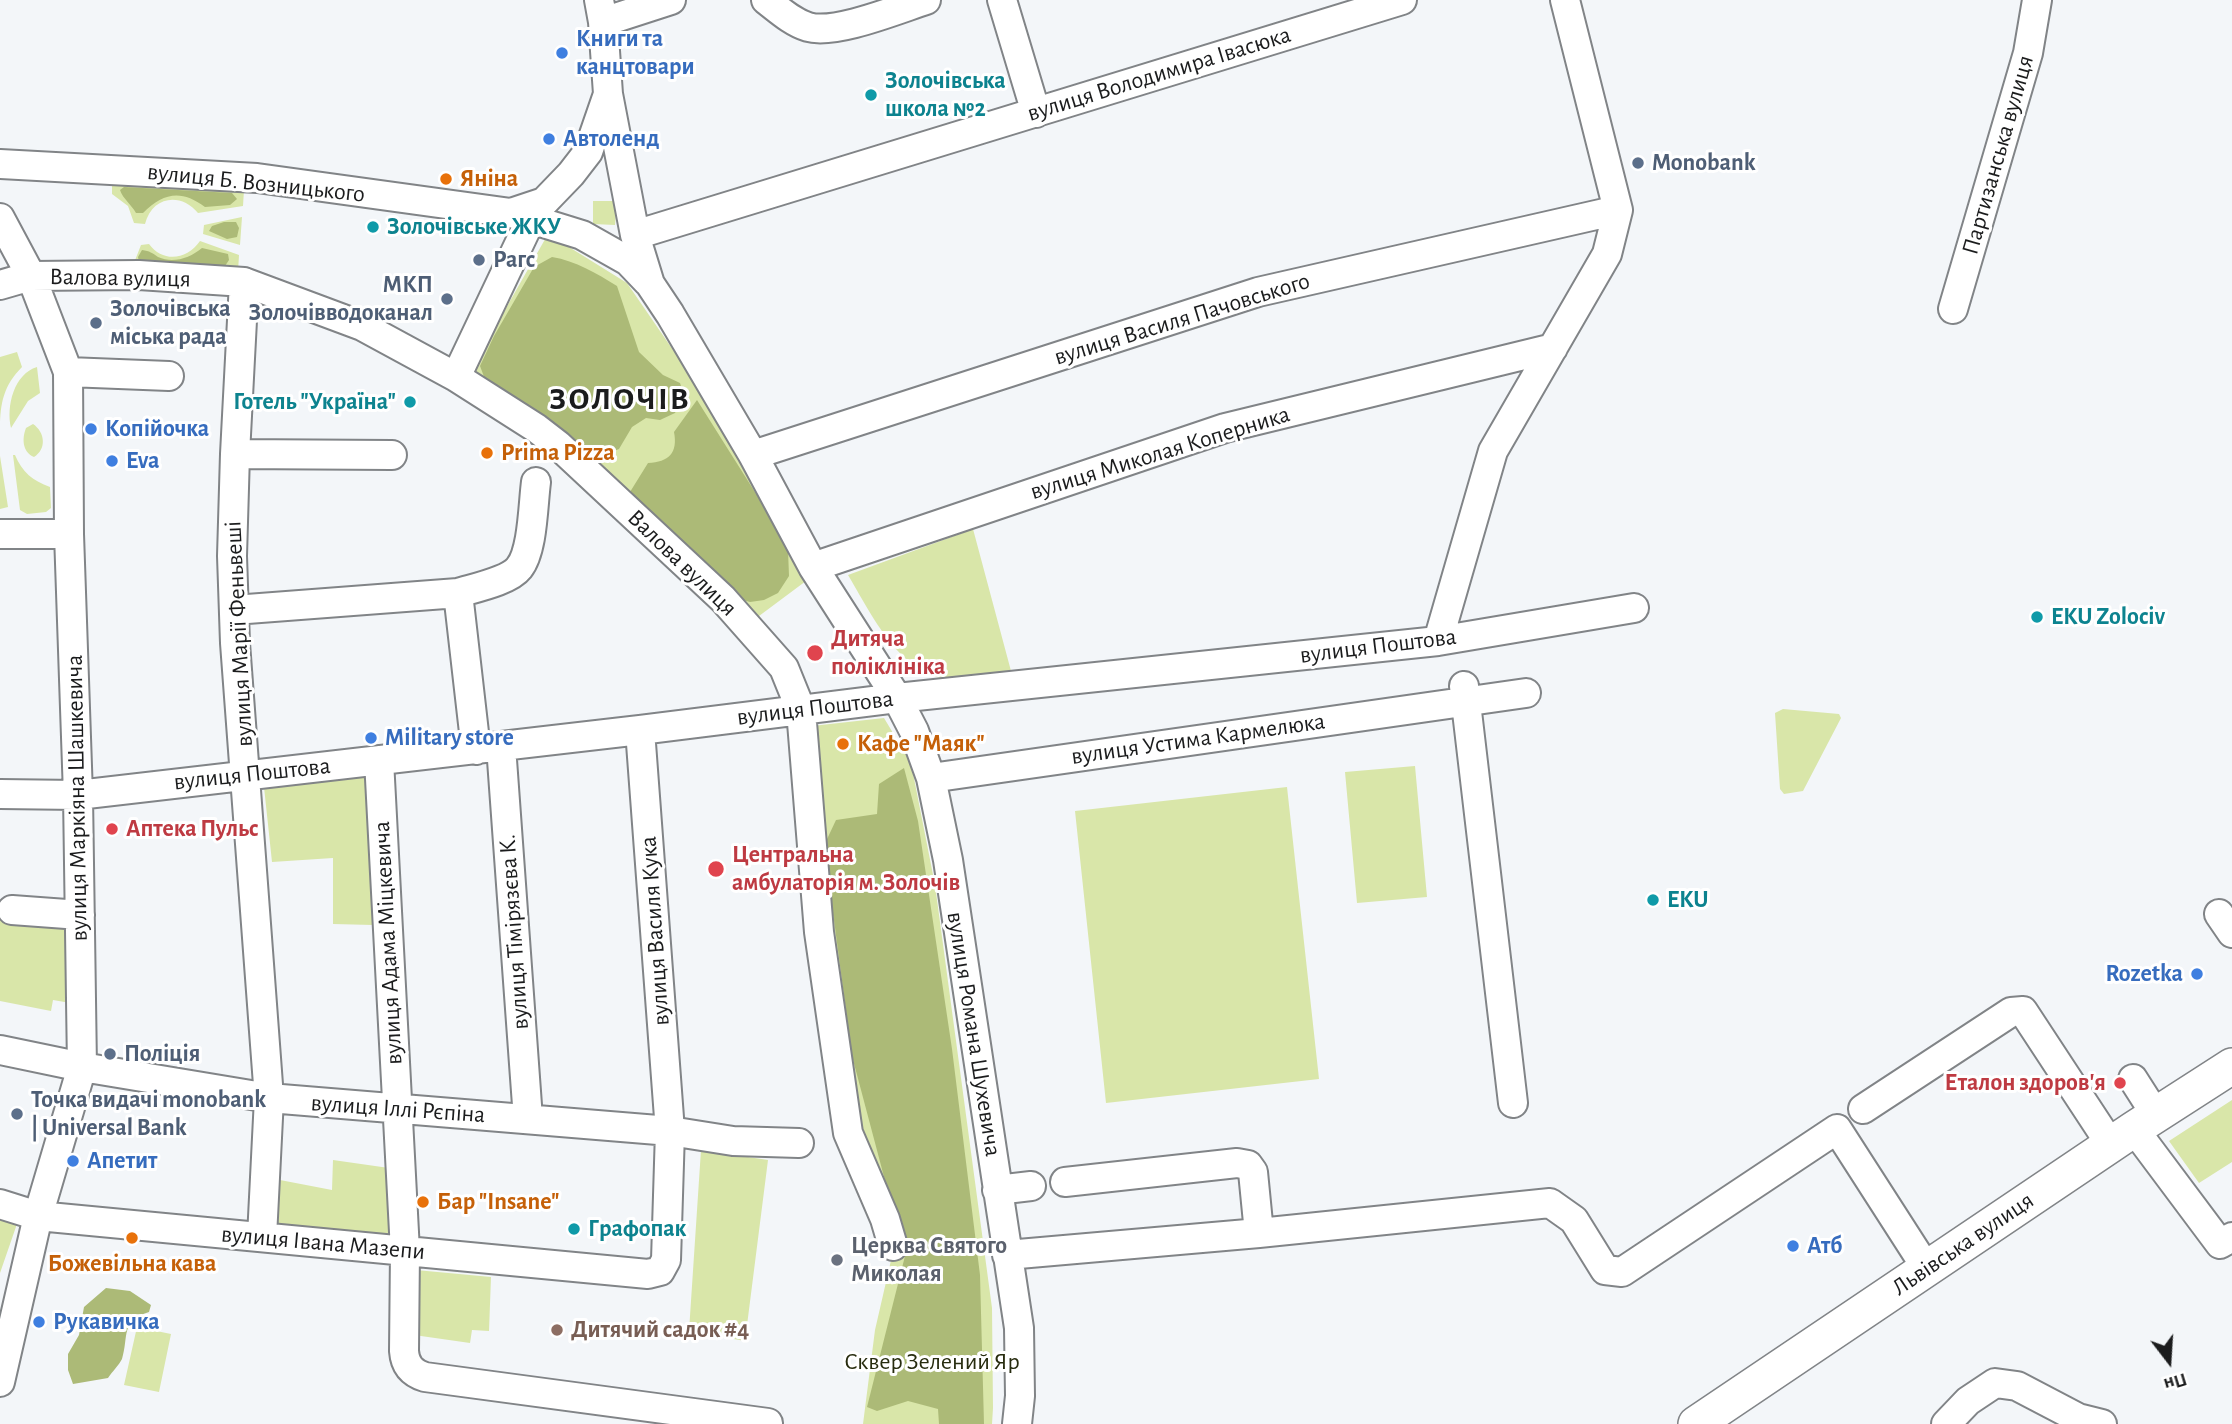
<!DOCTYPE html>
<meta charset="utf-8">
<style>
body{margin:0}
#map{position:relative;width:2232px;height:1424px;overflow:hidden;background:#f3f6f9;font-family:"Alegreya Sans",sans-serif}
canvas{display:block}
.north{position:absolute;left:2134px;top:1326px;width:70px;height:70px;-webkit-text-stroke:5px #fff;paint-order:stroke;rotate:163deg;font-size:19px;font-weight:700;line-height:28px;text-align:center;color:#1b1c1d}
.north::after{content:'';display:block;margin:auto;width:24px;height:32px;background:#1b1c1d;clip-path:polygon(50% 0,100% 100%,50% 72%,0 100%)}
</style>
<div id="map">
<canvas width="2232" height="1424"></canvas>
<div class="north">Пн</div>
</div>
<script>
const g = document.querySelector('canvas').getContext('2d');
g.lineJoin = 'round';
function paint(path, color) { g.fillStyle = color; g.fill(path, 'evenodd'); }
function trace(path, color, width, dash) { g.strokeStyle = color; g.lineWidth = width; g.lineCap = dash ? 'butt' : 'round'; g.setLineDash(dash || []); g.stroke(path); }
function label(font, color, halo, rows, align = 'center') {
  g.font = font + ' "Alegreya Sans",sans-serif'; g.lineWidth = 6; g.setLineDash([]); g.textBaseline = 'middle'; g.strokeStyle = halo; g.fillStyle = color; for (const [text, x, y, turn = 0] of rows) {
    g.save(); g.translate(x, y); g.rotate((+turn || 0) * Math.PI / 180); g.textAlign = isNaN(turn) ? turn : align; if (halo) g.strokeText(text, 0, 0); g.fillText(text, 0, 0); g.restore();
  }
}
paint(new Path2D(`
 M 112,182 L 244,190 L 243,206 L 198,213 C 181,192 152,196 145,224 L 134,223 L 128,206 L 112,194 Z
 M 593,201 L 615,201 L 617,204 L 615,225 L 593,224 Z
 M 242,217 L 240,245 L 203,234 L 204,225 Z
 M 548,234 L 627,283 L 750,462 L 810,578 L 755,619 L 468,375 Z
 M 200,241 L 239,255 L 238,272 L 134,263 L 141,245 L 149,244 C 163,263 187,260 200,241 Z
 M 17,352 L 22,367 C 4,385 0,403 0,428 L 0,357 Z
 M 37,367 L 40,393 L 28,401 L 11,428 C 6,406 14,374 37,367 Z
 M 33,424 C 45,432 47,449 34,457 C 22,452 22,438 26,428 Z
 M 13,455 L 15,455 C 22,472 33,481 50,487 L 51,508 L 46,512 L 27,514 L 20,510 Z
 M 0,456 L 8,507 L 0,509 Z
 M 973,529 L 1011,671 C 993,674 970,682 952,680 C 899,675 872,615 848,575 Z
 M 1783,709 L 1839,714 L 1841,718 L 1803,791 L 1784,794 L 1780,789 L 1775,713 Z
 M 884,718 L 911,763 L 935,885 L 992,1308 L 993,1408 L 992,1424 L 863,1424 L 875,1330 L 892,1256 L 827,973 L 812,726 Z
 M 1415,766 L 1427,897 L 1357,903 L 1345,772 Z
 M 368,775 L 373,925 L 333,924 L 333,858 L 272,862 L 264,787 Z
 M 1287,787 L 1319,1079 L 1106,1103 L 1075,811 Z
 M 0,918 L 77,922 L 76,1004 L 53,1000 L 51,1011 L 0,1001 Z
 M 2232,1100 L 2232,1162 L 2199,1183 L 2169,1141 Z
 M 701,1150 L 768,1160 L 745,1341 L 689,1331 Z
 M 333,1160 L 389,1168 L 391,1242 L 277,1227 L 280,1180 L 332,1190 Z
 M 0,1216 L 18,1221 L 0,1273 Z
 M 416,1270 L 491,1277 L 489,1331 L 472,1330 L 470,1343 L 414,1335 Z
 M 137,1327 L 171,1334 L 159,1392 L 124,1385 Z`), '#d9e6a9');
paint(new Path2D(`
 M 124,187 L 232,193 L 237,199 L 230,205 L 205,207 C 181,189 163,193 143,213 L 136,213 C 131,204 123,199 120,190 Z
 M 224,222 L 236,222 L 239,228 L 237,237 L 227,239 L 209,231 L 212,226 Z
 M 202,248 L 228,254 L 229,260 L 225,266 L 214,268 L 139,262 L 138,257 L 142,250 C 150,251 152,253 158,257 C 173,264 190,258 202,248 Z
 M 552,257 C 576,261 596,273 617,286 L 639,352 L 663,375 L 680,383 L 684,395 L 675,413 L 660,420 L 646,418 L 632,427 L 619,449 L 603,455 L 573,451 L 486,382 L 480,366 L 494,336 L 534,267 Z
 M 697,400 L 765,508 L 788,550 L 789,576 L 778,593 L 764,600 L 750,602 L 736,598 L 632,506 L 630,492 L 648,463 C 669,462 678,453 674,432 Z
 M 904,768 L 918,821 L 952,1049 L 980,1275 L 984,1424 L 939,1424 L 938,1409 L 908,1401 L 877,1411 L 867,1407 L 905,1256 L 852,1056 L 834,920 L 821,852 L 836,820 L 877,814 L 879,784 Z
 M 106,1288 L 130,1291 L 151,1305 L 149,1312 C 120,1321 129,1336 122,1359 C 119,1365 112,1372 108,1378 L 73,1384 L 68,1370 L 68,1354 L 79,1335 L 84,1307 Z`), '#acba77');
const minor = new Path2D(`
 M 599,0 L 603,22 L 608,94 L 635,235 L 650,284 L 670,314 L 753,455 L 813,567 L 897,698 L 914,731 L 931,778 L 948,860 L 1019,1328 L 1020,1396 L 1017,1424
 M 766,0 C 779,10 792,22 808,27 C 835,35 898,9 926,0
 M 1002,0 L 1036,113
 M 603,22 L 671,0
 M 0,164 L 257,178 L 511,213 L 582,235 L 628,261 L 648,282
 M 511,213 L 544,202 L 571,174 L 588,152 L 608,94
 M 0,218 L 31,276 L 68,372 L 69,534 L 78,795 L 82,1067 L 38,1216 L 0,1382
 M 635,235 L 1402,0
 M 244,282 L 235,454 L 232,556 L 235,643 L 269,1098 L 262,1237
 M 0,285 L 31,276 L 139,275 L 244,282 L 362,326 L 456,377 L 536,428 L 558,445 L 723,599 L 784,668 L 801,710 L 819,932 L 848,1133 L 885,1219 L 893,1246
 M 1953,309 L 2028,53 L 2037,0
 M 68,372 L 169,376
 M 456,377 L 531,219
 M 235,454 L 392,455
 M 753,455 L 1258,292 L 1618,210
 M 0,534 L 69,534
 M 813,567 L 1225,428 L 1553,348
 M 234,610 L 458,593
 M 1438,641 L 1493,451 L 1607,254 L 1618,210 L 1565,0
 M 1464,686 L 1513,1103
 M 501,746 L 528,1119
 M 476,750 L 458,593 C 474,588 509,581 519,568 C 533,551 533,504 536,482
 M 379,760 L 405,1251 L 404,1351 C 405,1365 412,1373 425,1377 L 768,1423
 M 931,778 L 1526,693
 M 0,794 L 78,795 L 640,730 L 897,698 L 1438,641 L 1634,608
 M 12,910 L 80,915
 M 2219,914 L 2232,933
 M 0,1050 L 82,1067 L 269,1098 L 670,1131 L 733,1141 L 799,1143
 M 2133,1079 L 2156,1115
 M 1863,1109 L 2011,1012 L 2023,1011 L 2111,1145
 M 2134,1129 L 2220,1244 L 2232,1237
 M 1065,1182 L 1237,1163 L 1248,1165 L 1253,1172 L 1259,1233
 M 997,1190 L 1031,1186
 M 0,1204 L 38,1216 L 648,1274 L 660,1271 L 666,1260 L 670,1131 L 640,730
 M 1007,1255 L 1259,1233 L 1550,1203 L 1574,1220 L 1605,1270 L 1622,1272 L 1837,1129 L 1927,1269
 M 1946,1424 L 1968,1401 L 1995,1383 L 2017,1386 L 2078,1418 L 2102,1424`);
const major = new Path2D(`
 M 1696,1424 L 2134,1129 L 2232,1066`);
trace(minor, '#818487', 32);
trace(major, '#818487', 38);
trace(minor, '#fff', 28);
trace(major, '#fff', 35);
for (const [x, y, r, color] of [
 [562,53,7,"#3f7fe0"],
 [871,95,7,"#0f9aa8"],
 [549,139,7,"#3f7fe0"],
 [1638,163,7,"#5c6f8a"],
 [446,179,7,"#e8710a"],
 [373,227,7,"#0f9aa8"],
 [479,260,7,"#5c6f8a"],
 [447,299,7,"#5c6f8a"],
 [96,323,7,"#5c6f8a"],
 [410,402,7,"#0f9aa8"],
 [91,429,7,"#3f7fe0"],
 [487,453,7,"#e8710a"],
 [112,461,7,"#3f7fe0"],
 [2037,617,7,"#0f9aa8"],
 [815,653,9,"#e0444e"],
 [371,738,7,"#3f7fe0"],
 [843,744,7,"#e8710a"],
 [112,829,7,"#e0444e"],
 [716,869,9,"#e0444e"],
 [1653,900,7,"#0f9aa8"],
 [2197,974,7,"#3f7fe0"],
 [110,1054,7,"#5c6f8a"],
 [2120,1083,7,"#e0444e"],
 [17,1114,7,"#5c6f8a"],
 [73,1161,7,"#3f7fe0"],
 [423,1202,7,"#e8710a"],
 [574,1229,7,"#0f9aa8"],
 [132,1238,7,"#e8710a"],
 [1793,1246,7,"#3f7fe0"],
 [837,1260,7,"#6b7280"],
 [39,1322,7,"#3f7fe0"],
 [557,1330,7,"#8d6e63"]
]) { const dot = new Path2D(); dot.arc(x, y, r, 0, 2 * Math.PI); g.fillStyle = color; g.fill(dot); trace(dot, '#fff', 2.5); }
label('bold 24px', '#366cbe', '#fff', [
 ["Книги та",576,39],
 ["канцтовари",576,67],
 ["Автоленд",563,139],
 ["Копійочка",105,429],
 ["Eva",126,461],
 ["Military store",385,738],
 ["Rozetka",2183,974,"right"],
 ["Апетит",87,1161],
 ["Атб",1807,1246],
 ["Рукавичка",53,1322]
], 'left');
label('24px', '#1b1c1d', '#fff', [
 ["вулиця Володимира Івасюка",1159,74,-17],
 ["Партизанська вулиця",1998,155,-74],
 ["вулиця Б. Возницького",256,183,6],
 ["Валова вулиця",120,278,1],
 ["вулиця Василя Пачовського",1182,319,-17],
 ["вулиця Миколая Коперника",1160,453,-17],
 ["Валова вулиця",682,563,44],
 ["вулиця Марії Феньвеші",239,634,-93],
 ["вулиця Поштова",1378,646,-7],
 ["вулиця Поштова",815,708,-7],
 ["вулиця Устима Кармелюка",1198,739,-8],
 ["вулиця Поштова",252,774,-6],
 ["вулиця Маркіяна Шашкевича",77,798,-91],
 ["вулиця Василя Кука",655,931,-94],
 ["вулиця Тімірязєва К.",514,932,-94],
 ["вулиця Адама Міцкевича",388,943,-93],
 ["вулиця Романа Шухевича",974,1034,81],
 ["вулиця Іллі Рєпіна",398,1109,4],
 ["вулиця Івана Мазепи",323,1243,5],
 ["Львівська вулиця",1963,1244,-34]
]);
label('bold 24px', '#0d838f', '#fff', [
 ["Золочівська",885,81],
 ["школа №2",885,109],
 ["Золочівське ЖКУ",387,227],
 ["Готель \"Україна\"",396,402,"right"],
 ["EKU Zolociv",2051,617],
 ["EKU",1667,900],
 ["Графопак",588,1229]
], 'left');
label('bold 24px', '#4e5e75', '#fff', [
 ["Monobank",1652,163],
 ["Рагс",493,260],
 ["МКП",433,285,"right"],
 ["Золочівводоканал",433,313,"right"],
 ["Золочівська",110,309],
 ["міська рада",110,337],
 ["Поліція",124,1054],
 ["Точка видачі monobank",31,1100],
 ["| Universal Bank",31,1128]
], 'left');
label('bold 24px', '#c56008', '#fff', [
 ["Яніна",460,179],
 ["Prima Pizza",501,453],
 ["Кафе \"Маяк\"",857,744],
 ["Бар \"Insane\"",437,1202],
 ["Божевільна кава",132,1264,"center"]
], 'left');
label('bold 24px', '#be3a42', '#fff', [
 ["Дитяча",831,639],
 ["поліклініка",831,667],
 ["Аптека Пульс",126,829],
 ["Центральна",732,855],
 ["амбулаторія м. Золочів",732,883],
 ["Еталон здоров'я",2106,1083,"right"]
], 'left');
label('bold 24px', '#5b616d', '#fff', [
 ["Церква Святого",851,1246],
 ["Миколая",851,1274]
], 'left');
label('bold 24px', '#785e54', '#fff', [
 ["Дитячий садок #4",571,1330]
], 'left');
label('24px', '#272c0f', '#fff', [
 ["Сквер Зелений Яр",932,1362]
]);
g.letterSpacing = '2px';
label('bold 32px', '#1b1c1d', '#fff', [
 ["ЗОЛОЧІВ",620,399]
]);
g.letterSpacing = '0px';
</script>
